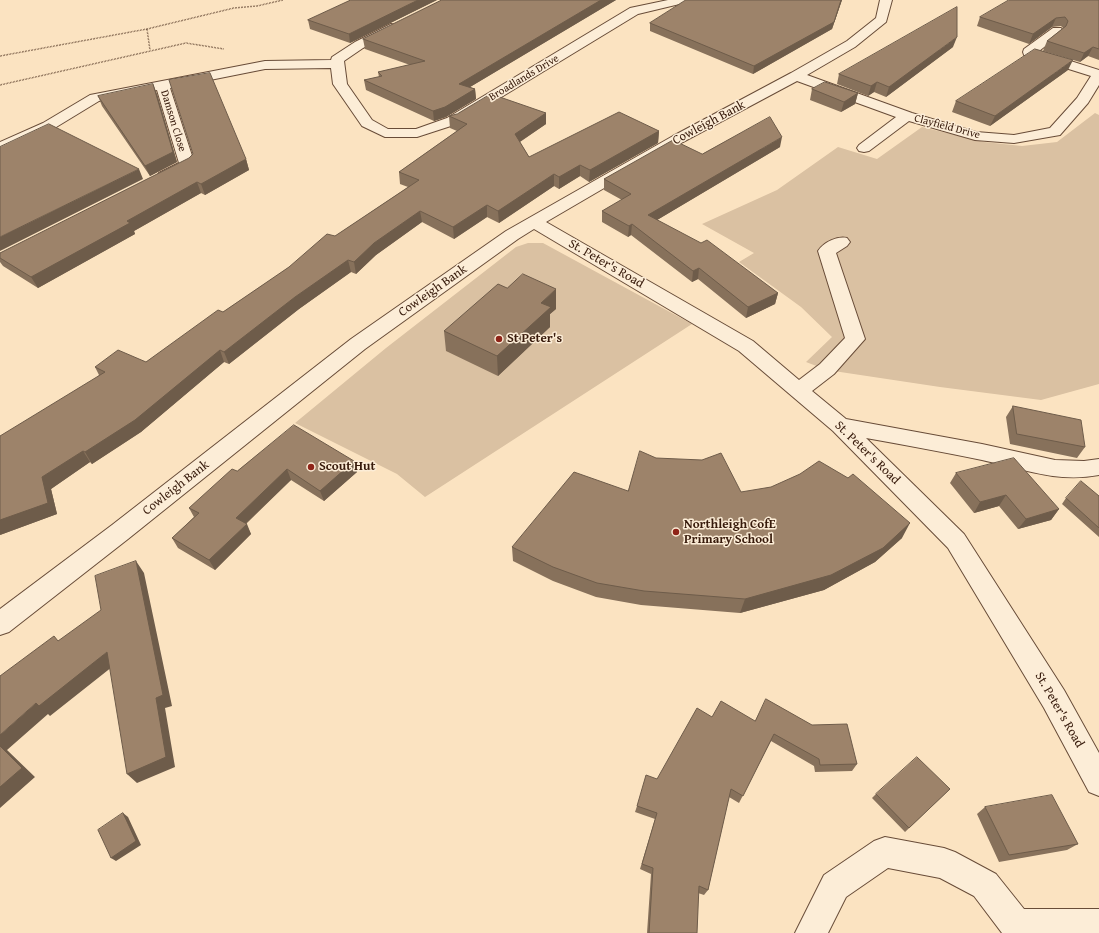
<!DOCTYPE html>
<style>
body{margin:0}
canvas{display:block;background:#fbe3c1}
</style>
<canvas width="1099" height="933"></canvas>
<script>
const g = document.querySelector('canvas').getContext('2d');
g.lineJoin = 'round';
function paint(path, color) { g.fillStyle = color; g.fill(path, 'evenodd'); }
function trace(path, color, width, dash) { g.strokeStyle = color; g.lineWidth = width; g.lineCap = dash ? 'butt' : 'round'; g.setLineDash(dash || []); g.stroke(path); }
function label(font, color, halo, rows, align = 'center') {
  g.font = font + ' "Gentium Book Plus",serif'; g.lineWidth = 3; g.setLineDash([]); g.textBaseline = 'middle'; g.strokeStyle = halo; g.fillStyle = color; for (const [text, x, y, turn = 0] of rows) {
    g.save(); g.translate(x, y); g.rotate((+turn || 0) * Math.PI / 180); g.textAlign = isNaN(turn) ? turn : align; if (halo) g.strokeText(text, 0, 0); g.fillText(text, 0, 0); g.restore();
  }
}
paint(new Path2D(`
 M 1095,113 L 1099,115 L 1099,384 L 1041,400 L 940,387 L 827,370 L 806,362 L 832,337 L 801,307 L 739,262 L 754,253 L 702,224 L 777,190 L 838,147 L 877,159 L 922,127 L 984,142 L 1022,146 L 1057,142 Z
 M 528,243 L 543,243 L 692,324 L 425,497 L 397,474 L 295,423 L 386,348 L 516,247 Z`), '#dac1a2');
const minor = new Path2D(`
 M 668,0 L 690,0 L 688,2 L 638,14 L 457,124 L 417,137 L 385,137 L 362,126 L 333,84 L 331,68 L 265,69 L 170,88 L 195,165 L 192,168 C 182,173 171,182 159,179 L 157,176 L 159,173 L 179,163 L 157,90 L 99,101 L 53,129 L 0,152 L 0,142 L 43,123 L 90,95 L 265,61 L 331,60 L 332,57 L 355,42 L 391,24 L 395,25 L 397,28 L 395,31 L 363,48 L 344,61 L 347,84 L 372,120 L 388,129 L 416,129 L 447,118 L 630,8 Z
 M 880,0 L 892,0 L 886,22 L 855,47 L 807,75 L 912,113 L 976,132 L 1014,135 L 1050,128 L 1077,98 L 1091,76 L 1024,55 L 1023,52 L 1024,49 L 1053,28 L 1061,28 L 1063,31 L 1061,34 L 1039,51 L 1099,70 L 1099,85 L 1088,103 L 1060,135 L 1014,143 L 975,140 L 909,121 L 869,151 L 864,152 L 859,151 L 857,148 L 859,145 L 896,117 L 797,81 L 683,142 L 546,222 L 753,341 L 799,380 L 820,364 L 845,338 L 818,251 C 824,242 837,236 847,238 L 850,242 L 847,246 L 836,253 L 865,339 L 834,374 L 812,391 L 846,419 L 982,444 L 1055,460 L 1084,461 L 1099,459 L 1099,475 C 1057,483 1023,469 982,460 C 944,452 905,445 866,438 L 964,534 L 1064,690 L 1099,753 L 1099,796 L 1089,792 L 1044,708 L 948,548 L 833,431 L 739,351 L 534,229 L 518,239 L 365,349 L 128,539 L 9,632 L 0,635 L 0,609 L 112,525 L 351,339 L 506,231 L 673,136 L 791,73 L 847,41 L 876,18 Z
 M 885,837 L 944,848 L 955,852 L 996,874 L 1024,909 L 1099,909 L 1099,933 L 1002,933 L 974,896 L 940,878 L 888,868 L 846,897 L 828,933 L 795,933 L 824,875 L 874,841 Z`);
trace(minor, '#684c38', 2);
trace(new Path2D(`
 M 147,29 L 150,50
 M 0,56 L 147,29 L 234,8 L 257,6 L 283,0
 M 0,85 L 186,43 L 224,49`), '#371a0b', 1.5, [0.5, 1]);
paint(minor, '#fcedd7');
paint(new Path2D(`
 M 351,0 L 437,0 L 350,43 L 310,29 L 308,20 Z
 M 442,0 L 616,0 L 470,87 L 475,89 L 476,99 L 446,117 L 434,121 L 366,90 L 364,80 L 379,77 L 378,72 L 410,65 L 365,49 L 363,39 Z
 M 685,0 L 842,0 L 832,29 L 753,74 L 650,31 L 650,23 L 685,1 Z
 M 1099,0 L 1099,60 L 1088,56 L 1080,62 L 1043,51 L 1047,41 L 1063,28 L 1061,26 L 1052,27 L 1029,44 L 977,26 L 980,17 Z
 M 953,47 L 886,97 L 874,92 L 868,96 L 837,84 L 839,74 Z
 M 1068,70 L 990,126 L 952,112 L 956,101 Z
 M 812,89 L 858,93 L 855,104 L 841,112 L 810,100 Z
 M 157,94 L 177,162 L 150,176 L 102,106 L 98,96 Z
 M 546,113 L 546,124 L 520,142 L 529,157 L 659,131 L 658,143 L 589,182 L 580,176 L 559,189 L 554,186 L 499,223 L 487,217 L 454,239 L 422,222 L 376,255 L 356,274 L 351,272 L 299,309 L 229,364 L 224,362 L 141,432 L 92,464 L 90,462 L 51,489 L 57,514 L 0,535 L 99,375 L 95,367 L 146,362 L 223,312 L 408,187 L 400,184 L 399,172 L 457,131 L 450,128 L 449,116 Z
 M 780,147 L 657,220 L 778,293 L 775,304 L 746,318 L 698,279 L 692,282 L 631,235 L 628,237 L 602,222 L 602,211 L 622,200 L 604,190 L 604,179 L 702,154 Z
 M 246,159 L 249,170 L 205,195 L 201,193 L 134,231 L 135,234 L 38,288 L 3,266 L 0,262 L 0,253 Z
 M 556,309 L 550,314 L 550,327 L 498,376 L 446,351 L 444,331 Z
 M 1013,406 L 1085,447 L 1077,458 L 1010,444 L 1006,417 Z
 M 354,461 L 357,472 L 324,501 L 291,480 L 246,524 L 251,534 L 215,570 L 178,548 L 172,538 L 194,517 L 189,508 L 237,471 Z
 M 956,473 L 1059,509 L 1051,520 L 1018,529 L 999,506 L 974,513 L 950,483 Z
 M 628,491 L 741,492 L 902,538 L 875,562 L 824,590 L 740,613 L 641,605 L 596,597 L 553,581 L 513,561 L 512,547 Z
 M 1099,496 L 1099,537 L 1062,504 L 1066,498 Z
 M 712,717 L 755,721 L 857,764 L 852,771 L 815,772 L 814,766 L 771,741 L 739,803 L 729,797 L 708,890 L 704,895 L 698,893 L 697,933 L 647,933 L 651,874 L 640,869 L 655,819 L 635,812 L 637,806 L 657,779 Z
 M 950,789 L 905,832 L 872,798 L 876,794 Z
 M 985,807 L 1078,844 L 1067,850 L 999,862 L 977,814 Z`), '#87715b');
paint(new Path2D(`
 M 418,0 L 437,0 L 350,43 L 349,34 Z
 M 601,0 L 616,0 L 460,93 L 459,84 Z
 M 841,0 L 842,0 L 832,29 L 753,74 L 754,66 Z
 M 1056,18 L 1052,27 L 1029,44 L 1033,34 Z
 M 957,37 L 953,47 L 886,97 L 889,87 Z
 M 1093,47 L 1088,56 L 1080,62 L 1084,53 Z
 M 1073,60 L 1068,70 L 990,126 L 995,116 Z
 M 877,82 L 874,92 L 868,96 L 871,86 Z
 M 153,84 L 157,94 L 177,162 L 150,176 L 145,166 Z
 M 475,89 L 476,99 L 446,117 L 434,121 L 433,111 Z
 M 858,93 L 855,104 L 841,112 L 844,102 Z
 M 546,113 L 546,124 L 515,145 L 515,134 Z
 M 659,131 L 658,143 L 589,182 L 590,170 Z
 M 782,137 L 780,147 L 647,226 L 648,215 Z
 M 246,159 L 249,170 L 205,195 L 201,184 Z
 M 580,165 L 580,176 L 559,189 L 559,177 Z
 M 139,169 L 143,179 L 0,251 L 0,237 Z
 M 554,174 L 554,186 L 499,223 L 498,211 Z
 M 197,182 L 201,193 L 134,231 L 135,234 L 38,288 L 31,277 L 127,221 Z
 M 487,205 L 487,217 L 454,239 L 453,227 Z
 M 420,211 L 422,222 L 376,255 L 356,274 L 354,262 L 374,243 Z
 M 632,224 L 631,235 L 628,237 L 629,226 Z
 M 348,260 L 351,272 L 299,309 L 229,364 L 224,352 L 295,297 Z
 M 699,268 L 698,279 L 692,282 L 693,271 Z
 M 556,289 L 556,309 L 550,314 L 550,327 L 498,376 L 497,356 L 541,303 Z
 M 778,293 L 775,304 L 746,318 L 748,307 Z
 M 220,350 L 224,362 L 141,432 L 92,464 L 85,452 Z
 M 83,451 L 90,462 L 51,489 L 57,514 L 0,535 L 0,520 L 42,477 Z
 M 354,461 L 357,472 L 324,501 L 320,491 Z
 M 287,469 L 291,480 L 241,528 L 236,518 Z
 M 1006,495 L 999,506 L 974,513 L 980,502 Z
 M 1059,509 L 1051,520 L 1018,529 L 1026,519 Z
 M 910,523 L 902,538 L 875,562 L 824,590 L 740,613 L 745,599 Z
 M 247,524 L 251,534 L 215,570 L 209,560 Z
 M 136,561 L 144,573 L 172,706 L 165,708 L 175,767 L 137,783 L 127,774 L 156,698 Z
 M 107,652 L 117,663 L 50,716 L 48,714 L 7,750 L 35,777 L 0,808 L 0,735 L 36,703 Z
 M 123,813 L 128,817 L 141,845 L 116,861 L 111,858 Z`), '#6e5c4a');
const building = new Path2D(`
 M 351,0 L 418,0 L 349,34 L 308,20 Z
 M 442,0 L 601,0 L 459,84 L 475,89 L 445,107 L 433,111 L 364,80 L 382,76 L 378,72 L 425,61 L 363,39 Z
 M 686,0 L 841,0 L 834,22 L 754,66 L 650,23 Z
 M 1009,0 L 1099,0 L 1099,49 L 1093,47 L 1084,53 L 1047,41 L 1066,26 L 1068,21 L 1065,17 L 1056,18 L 1033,34 L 980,17 Z
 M 957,7 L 957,37 L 889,87 L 877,82 L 871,86 L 839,74 Z
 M 1035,49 L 1073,60 L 995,116 L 956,101 Z
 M 210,73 L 246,159 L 201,184 L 197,182 L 127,221 L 130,223 L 31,277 L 0,258 L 0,253 L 189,158 L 193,154 L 169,80 Z
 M 825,82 L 858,93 L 844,102 L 812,89 Z
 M 153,84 L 173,152 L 145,166 L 98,96 Z
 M 491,94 L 546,113 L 515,134 L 529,157 L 619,112 L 659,131 L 590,170 L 580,165 L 559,177 L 554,174 L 498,211 L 487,205 L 453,227 L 420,211 L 374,243 L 354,262 L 348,260 L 295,297 L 224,352 L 220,350 L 135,420 L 85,452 L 83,451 L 42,477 L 48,503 L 0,520 L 0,436 L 105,372 L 95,367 L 118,350 L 146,362 L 218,310 L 223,312 L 289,267 L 327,234 L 335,236 L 419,180 L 399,172 L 467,124 L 449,116 L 457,114 Z
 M 770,117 L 782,137 L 648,215 L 701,243 L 707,240 L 778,293 L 748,307 L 699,268 L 693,271 L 632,224 L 629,226 L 602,211 L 631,194 L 604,179 L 673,140 L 702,154 Z
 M 49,124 L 139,169 L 0,237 L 0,147 Z
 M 523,274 L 556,289 L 541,303 L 551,307 L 497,356 L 444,331 L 498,284 L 507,288 Z
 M 1013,406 L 1081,420 L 1085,447 L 1017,434 Z
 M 294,425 L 354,461 L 320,491 L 287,469 L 236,518 L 247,524 L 209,560 L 172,538 L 199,513 L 189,508 L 232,469 L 237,471 Z
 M 640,451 L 656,458 L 702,460 L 721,453 L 741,492 L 771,487 L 800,474 L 819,461 L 848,478 L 853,474 L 910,523 L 883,548 L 831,575 L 745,599 L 644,591 L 597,583 L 553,567 L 512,547 L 574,472 L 628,491 Z
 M 1014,458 L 1059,509 L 1026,519 L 1006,495 L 980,502 L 956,473 Z
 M 1081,481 L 1099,496 L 1099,528 L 1066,498 Z
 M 136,561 L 163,695 L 156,698 L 166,757 L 127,774 L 107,652 L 39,706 L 36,703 L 0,735 L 0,676 L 54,636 L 58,641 L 101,610 L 95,576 Z
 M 766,699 L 812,725 L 847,724 L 857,764 L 820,765 L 819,759 L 774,734 L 743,796 L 731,789 L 708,890 L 699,886 L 697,933 L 649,933 L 653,868 L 642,864 L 657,813 L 637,806 L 646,775 L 657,779 L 697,708 L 712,717 L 721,701 L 755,721 Z
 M 0,746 L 22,768 L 0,787 Z
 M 917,757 L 950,789 L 909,828 L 876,794 Z
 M 1052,795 L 1078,844 L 1009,855 L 985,807 Z
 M 123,813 L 136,841 L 111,858 L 98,830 Z`);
paint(building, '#9d836a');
trace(building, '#6e5c4a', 1);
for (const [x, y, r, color] of [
 [499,339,4,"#8f2418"],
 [311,467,4,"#8f2418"],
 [676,532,4,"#8f2418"]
]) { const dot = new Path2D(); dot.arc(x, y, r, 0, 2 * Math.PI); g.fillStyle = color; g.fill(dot); trace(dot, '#fcedd7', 1.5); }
label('11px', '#371a0b', '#fcedd7', [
 ["Broadlands Drive",524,78,-31],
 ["Damson Close",173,121,73],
 ["Clayfield Drive",947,127,15]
]);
label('13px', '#371a0b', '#fcedd7', [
 ["Cowleigh Bank",709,123,-28],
 ["St. Peter's Road",606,264,30],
 ["Cowleigh Bank",433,291,-35],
 ["St. Peter's Road",867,453,44],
 ["Cowleigh Bank",176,488,-38],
 ["St. Peter's Road",1059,710,60]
]);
label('bold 13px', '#371a0b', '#fcedd7', [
 ["St Peter's",507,339],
 ["Scout Hut",319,467],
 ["Northleigh CofE",684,525],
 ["Primary School",684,540]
], 'left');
</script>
